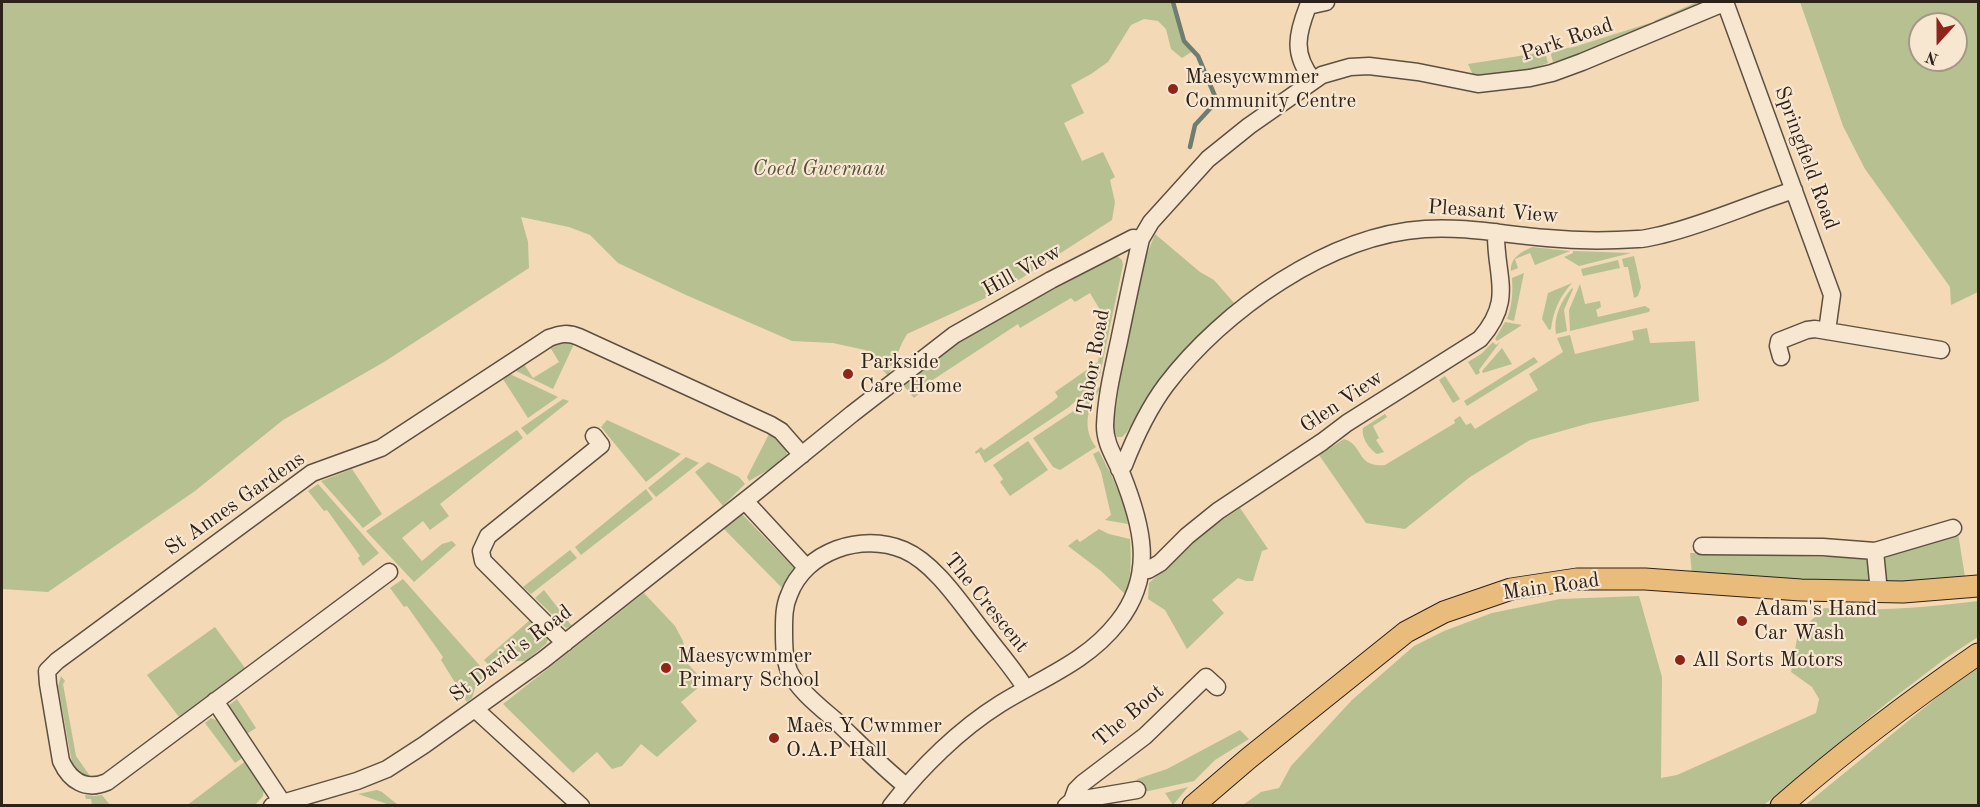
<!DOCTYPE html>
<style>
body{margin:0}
#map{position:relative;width:1980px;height:807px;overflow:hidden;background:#f3d9b6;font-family:"Old Standard TT",serif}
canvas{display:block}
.frame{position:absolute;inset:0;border:3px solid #2c221a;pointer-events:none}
.north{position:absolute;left:1908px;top:12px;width:60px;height:60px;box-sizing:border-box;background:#f7e6d0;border:2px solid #a69887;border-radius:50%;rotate:201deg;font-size:16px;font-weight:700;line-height:24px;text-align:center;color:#2c221a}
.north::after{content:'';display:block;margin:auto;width:21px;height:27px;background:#8f2418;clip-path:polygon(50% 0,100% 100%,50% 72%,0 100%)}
</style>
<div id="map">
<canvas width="1980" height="807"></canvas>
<div class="frame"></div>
<div class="north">N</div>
</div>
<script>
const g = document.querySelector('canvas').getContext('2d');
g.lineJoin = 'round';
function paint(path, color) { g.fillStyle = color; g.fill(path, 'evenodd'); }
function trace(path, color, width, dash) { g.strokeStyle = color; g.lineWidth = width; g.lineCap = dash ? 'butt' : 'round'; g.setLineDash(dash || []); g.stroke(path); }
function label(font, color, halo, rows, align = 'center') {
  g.font = font + ' "Old Standard TT",serif'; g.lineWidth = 4.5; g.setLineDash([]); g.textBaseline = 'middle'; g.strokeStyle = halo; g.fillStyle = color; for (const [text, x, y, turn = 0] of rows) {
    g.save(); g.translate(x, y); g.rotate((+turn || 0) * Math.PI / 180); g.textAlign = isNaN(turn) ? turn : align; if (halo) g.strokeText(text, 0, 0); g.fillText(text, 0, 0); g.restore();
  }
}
paint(new Path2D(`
 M 2,2 L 1173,2 L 1184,41 L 1193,51 L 1182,58 L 1171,49 L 1166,29 L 1158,21 L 1144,19 L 1131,25 L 1108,62 L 1091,74 L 1071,85 L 1084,113 L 1064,123 L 1082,161 L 1103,152 L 1115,177 L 1110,180 L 1115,202 L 1112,220 L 1003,290 L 907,334 L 902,343 L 888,376 L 865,350 L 833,343 L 792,341 L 686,295 L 618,263 L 590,235 L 569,227 L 521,217 L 528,242 L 529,268 L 384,362 L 283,420 L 195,491 L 48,592 L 2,589 Z
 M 1697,2 L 1705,2 L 1655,23 L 1654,21 Z
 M 1800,2 L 1978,2 L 1978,292 L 1951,305 L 1950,287 L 1865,169 L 1843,126 ZM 1920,24 L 1956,24 L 1956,60 L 1920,60 Z
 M 1650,23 L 1651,25 L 1576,55 L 1553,62 L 1550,51 L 1574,47 Z
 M 1545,52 L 1548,63 C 1523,72 1500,81 1473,75 L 1468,64 Z
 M 1155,234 L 1200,272 L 1214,280 L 1235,304 L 1188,346 L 1161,376 L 1127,432 L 1122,437 L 1117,437 L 1113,429 L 1121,374 L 1145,259 Z
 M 1532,247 L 1570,251 L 1535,265 L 1530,253 L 1515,259 L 1518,268 L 1511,271 C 1510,258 1521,252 1532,247 Z
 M 1573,251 L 1631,253 L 1579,266 L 1564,257 L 1573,253 Z
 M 1117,256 L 1122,260 L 1123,265 L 1099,379 L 1069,407 L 985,463 L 979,452 L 976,454 L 975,452 L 981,447 L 984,450 L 1052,402 L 1058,397 L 1055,392 L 1098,362 L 1103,329 L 1099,308 L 1090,293 L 1075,302 L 1071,298 L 1020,328 L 1018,324 L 922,387 L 924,390 L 914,398 L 904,386 L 940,354 L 977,330 Z
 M 1634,256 L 1641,287 L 1638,296 L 1634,298 L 1628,267 L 1624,267 L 1622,259 Z
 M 1618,260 L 1620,268 L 1583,276 L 1581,269 Z
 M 1524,273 L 1514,321 L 1507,319 C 1512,306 1513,293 1512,278 Z
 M 1572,283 C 1560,296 1553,311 1551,329 L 1549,330 L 1542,319 L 1548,293 Z
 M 1580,284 L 1585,304 L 1600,301 L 1601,307 L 1596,310 L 1598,317 L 1645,306 L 1650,309 L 1649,312 L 1570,331 L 1569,310 Z
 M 1572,288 L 1573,289 L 1564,310 L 1567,331 L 1556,334 C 1553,317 1561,301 1572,288 Z
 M 1505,322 L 1522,325 L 1497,341 L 1495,339 Z
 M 1647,328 L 1650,343 L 1695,341 L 1699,401 L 1590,423 L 1530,440 L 1470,477 L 1405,529 L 1366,523 L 1319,455 L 1344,439 C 1364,445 1356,468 1385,465 L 1455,423 L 1454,420 L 1460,416 L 1466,425 L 1471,423 L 1475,429 L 1538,390 L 1529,374 L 1563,352 L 1557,338 L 1570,335 L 1575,354 L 1634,340 L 1632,331 Z
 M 565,342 L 574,344 L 553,389 L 514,370 L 524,364 L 533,378 L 559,362 L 550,347 L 556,344 Z
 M 1493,342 L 1496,345 L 1500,342 L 1479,370 L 1480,373 L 1476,375 L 1468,362 L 1481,354 Z
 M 1502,348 L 1512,364 L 1483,373 L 1482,371 Z
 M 1534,357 L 1538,362 L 1467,406 L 1464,401 Z
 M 510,374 L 558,397 L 528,418 L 503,379 Z
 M 1445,376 L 1460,399 L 1453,403 L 1439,380 Z
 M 1099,387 L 1101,388 C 1088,406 1081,427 1096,447 L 1060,470 L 1053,467 L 1033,438 L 1075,410 Z
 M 563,399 L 569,401 L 567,403 L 527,435 L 521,428 Z
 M 1385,414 L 1387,417 L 1373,426 L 1379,438 L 1376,440 L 1384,452 L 1377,454 C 1369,449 1361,437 1363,428 Z
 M 607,420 L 681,454 L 646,482 L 601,427 Z
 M 517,430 L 523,438 L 440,504 L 449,516 L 430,530 L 423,521 L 402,538 L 422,561 L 442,544 L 452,541 L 456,545 L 414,582 L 366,531 Z
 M 769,434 C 779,438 787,444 787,456 L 780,463 L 749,481 L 747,477 Z
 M 1028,441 L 1048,470 L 1010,496 L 1000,482 L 1003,479 L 993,465 Z
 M 1099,451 C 1111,475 1124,497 1128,524 L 1105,520 L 1111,515 L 1101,472 L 1093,454 Z
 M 686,457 L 699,463 L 656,497 L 648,488 Z
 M 708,462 L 739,477 L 745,484 L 723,506 L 695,472 Z
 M 352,469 L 382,514 L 363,528 L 321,481 Z
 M 318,484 L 379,553 L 363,566 L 358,558 L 360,556 L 327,510 L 324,511 L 308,491 Z
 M 646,489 L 653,499 L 581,555 L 575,547 Z
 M 1240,508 L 1268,549 L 1262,551 L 1253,581 L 1246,581 L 1238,578 L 1212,600 L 1224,613 L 1187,649 L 1165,610 L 1148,599 L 1149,583 L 1202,534 Z
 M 742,514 L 795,569 L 783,589 L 724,529 Z
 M 1099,529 L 1109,534 L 1130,539 C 1131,557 1132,576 1125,594 L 1101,571 L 1068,546 L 1077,539 L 1080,542 Z
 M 1958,533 L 1965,577 L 1887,584 L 1882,578 L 1884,559 L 1893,553 Z
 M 570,550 L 577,558 L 531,594 L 523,587 Z
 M 1690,553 L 1729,553 L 1823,557 L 1844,555 L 1866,559 L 1871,572 L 1868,582 L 1692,575 Z
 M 403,579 L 489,676 L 476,685 L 472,698 L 467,702 L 441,660 L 443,657 L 407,606 L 404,607 L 390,588 Z
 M 544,590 L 572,626 L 566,628 L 564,626 L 535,598 Z
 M 644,593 L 675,626 L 683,641 L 688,664 L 699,676 L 698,688 L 681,702 L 697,721 L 657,757 L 641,744 L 622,766 L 612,769 L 597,752 L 573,773 L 503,704 Z
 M 1639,596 L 1662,677 L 1661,778 L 1677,775 L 1816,713 L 1819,699 L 1812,687 L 1791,672 L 1798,633 L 1824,608 C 1876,612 1927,607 1978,601 L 1978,637 L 1946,658 L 1887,703 L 1764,805 L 1243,805 L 1261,792 L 1279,788 L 1291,766 L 1352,700 L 1414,646 L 1444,631 L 1492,613 L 1560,599 Z
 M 530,620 L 545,634 L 548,639 L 546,644 L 526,661 L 511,661 L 495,672 L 484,660 Z
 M 215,627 L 245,668 L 179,717 L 147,675 Z
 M 1978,667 L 1978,805 L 1804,806 L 1962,677 Z
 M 61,676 L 65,681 L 63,684 L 76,756 L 90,776 L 81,774 L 72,763 L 58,686 Z
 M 237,699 L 256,728 L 245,735 L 229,709 L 228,706 Z
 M 211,718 L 216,720 L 242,758 L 235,763 L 205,723 Z
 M 1240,730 L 1249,739 L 1215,760 L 1194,781 L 1144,792 L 1137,779 L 1167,769 Z
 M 247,760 L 264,786 L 263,796 L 255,805 L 186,806 Z
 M 1188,787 L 1173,805 L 1165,793 Z
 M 377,790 L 382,792 L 398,805 L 390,805 L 358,794 Z
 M 85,795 L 95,796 L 102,795 L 110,805 L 92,805 L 91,799 L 86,799 Z`), '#b7c091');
trace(new Path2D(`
 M 1173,2 L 1184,41 L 1198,56 L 1217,101 L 1195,125 L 1190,147`), '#6f7d71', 4.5);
const minor = new Path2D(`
 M 1725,2 L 1832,295 L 1827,331
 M 1313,80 C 1292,54 1297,34 1308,6 L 1326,2
 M 1781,357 L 1778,346 L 1779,341 L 1807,330 L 1815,329 L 1941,350
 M 1119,469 L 1124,465 C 1135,437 1148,409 1166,385 C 1223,310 1329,235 1425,229 C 1465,226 1506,235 1547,238 C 1577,241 1608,241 1638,239 C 1647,239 1656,236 1665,234 C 1709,223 1750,204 1794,190
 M 745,501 L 806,567
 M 1702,546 L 1823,547 L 1875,551 L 1953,528
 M 1875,551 L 1879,592
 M 1141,570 L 1148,570 L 1160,563 L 1187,536 L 1218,511 L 1322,442 L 1347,423 L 1480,339 C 1515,299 1495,277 1496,232
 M 389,572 L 107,782 C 86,791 70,781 61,761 L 48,684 L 47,671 L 57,661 L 312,473 L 381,448 L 549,338 C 560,334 568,332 579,337 L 771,425 L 781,431 L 802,455
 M 565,643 L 483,561 L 481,551 L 488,536 L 601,445 L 594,436
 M 215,701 L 282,802
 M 475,709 L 581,806
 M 906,786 C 881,766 859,743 836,721 C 820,707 798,690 789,671 C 784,658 784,644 784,630 C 784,618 784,606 789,595 C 805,551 862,532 904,550 C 937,564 965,610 988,638 C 1001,655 1015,671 1026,689
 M 1072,801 L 1076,790 L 1083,783 L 1145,736 L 1206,677 L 1217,687
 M 272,806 L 357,781 L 387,769 L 424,745 L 543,660 L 756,492 L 852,414 L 954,335 L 1051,280 L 1133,238 L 1141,239
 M 891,806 C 920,768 960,729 1000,704 C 1042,678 1087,662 1118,622 C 1156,574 1142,524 1121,472 C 1114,456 1105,443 1105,426 C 1106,397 1113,369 1119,341 C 1126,307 1133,273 1141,239 L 1151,222 L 1208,159 L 1249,126 L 1322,75 L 1350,67 L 1369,66 L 1418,72 L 1478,84 L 1530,78 L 1552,73 L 1582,62 L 1726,2
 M 1066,806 L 1072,801 L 1137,790`);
const major = new Path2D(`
 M 1193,806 L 1249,758 L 1406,632 L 1444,612 L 1511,589 L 1577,579 L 1645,579 L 1801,590 L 1903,592 L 1978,586
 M 1781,806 C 1844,751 1910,701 1978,654`);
trace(minor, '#5e5041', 19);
trace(major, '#2c221a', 23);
trace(minor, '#f7e6d0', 16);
trace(major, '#eabc7b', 21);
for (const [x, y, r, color] of [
 [1173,89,6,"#8f2418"],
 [848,374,6,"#8f2418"],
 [1742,621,6,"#8f2418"],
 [1680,660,6,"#8f2418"],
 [666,668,6,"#8f2418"],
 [774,738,6,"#8f2418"]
]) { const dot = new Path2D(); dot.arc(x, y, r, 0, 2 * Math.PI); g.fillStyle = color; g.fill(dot); trace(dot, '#f7e6d0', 2); }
label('21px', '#2c221a', '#f7e6d0', [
 ["Park Road",1567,40,-19],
 ["Springfield Road",1806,158,70],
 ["Pleasant View",1493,212,4],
 ["Hill View",1022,271,-29],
 ["Tabor Road",1094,362,-80],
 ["Glen View",1342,402,-34],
 ["St Annes Gardens",235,504,-35],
 ["Main Road",1551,587,-8],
 ["The Crescent",986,603,51],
 ["St David's Road",511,654,-37],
 ["The Boot",1129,716,-40]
]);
label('21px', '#2c221a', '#f7e6d0', [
 ["Maesycwmmer",1185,77],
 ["Community Centre",1185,101],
 ["Parkside",860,362],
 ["Care Home",860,386],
 ["Adam's Hand",1754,609],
 ["Car Wash",1754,633],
 ["Maesycwmmer",678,656],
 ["Primary School",678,680],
 ["All Sorts Motors",1692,660],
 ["Maes Y Cwmmer",786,726],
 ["O.A.P Hall",786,750]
], 'left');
label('italic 21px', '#56513e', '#f7e6d0', [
 ["Coed Gwernau",819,169]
]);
</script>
